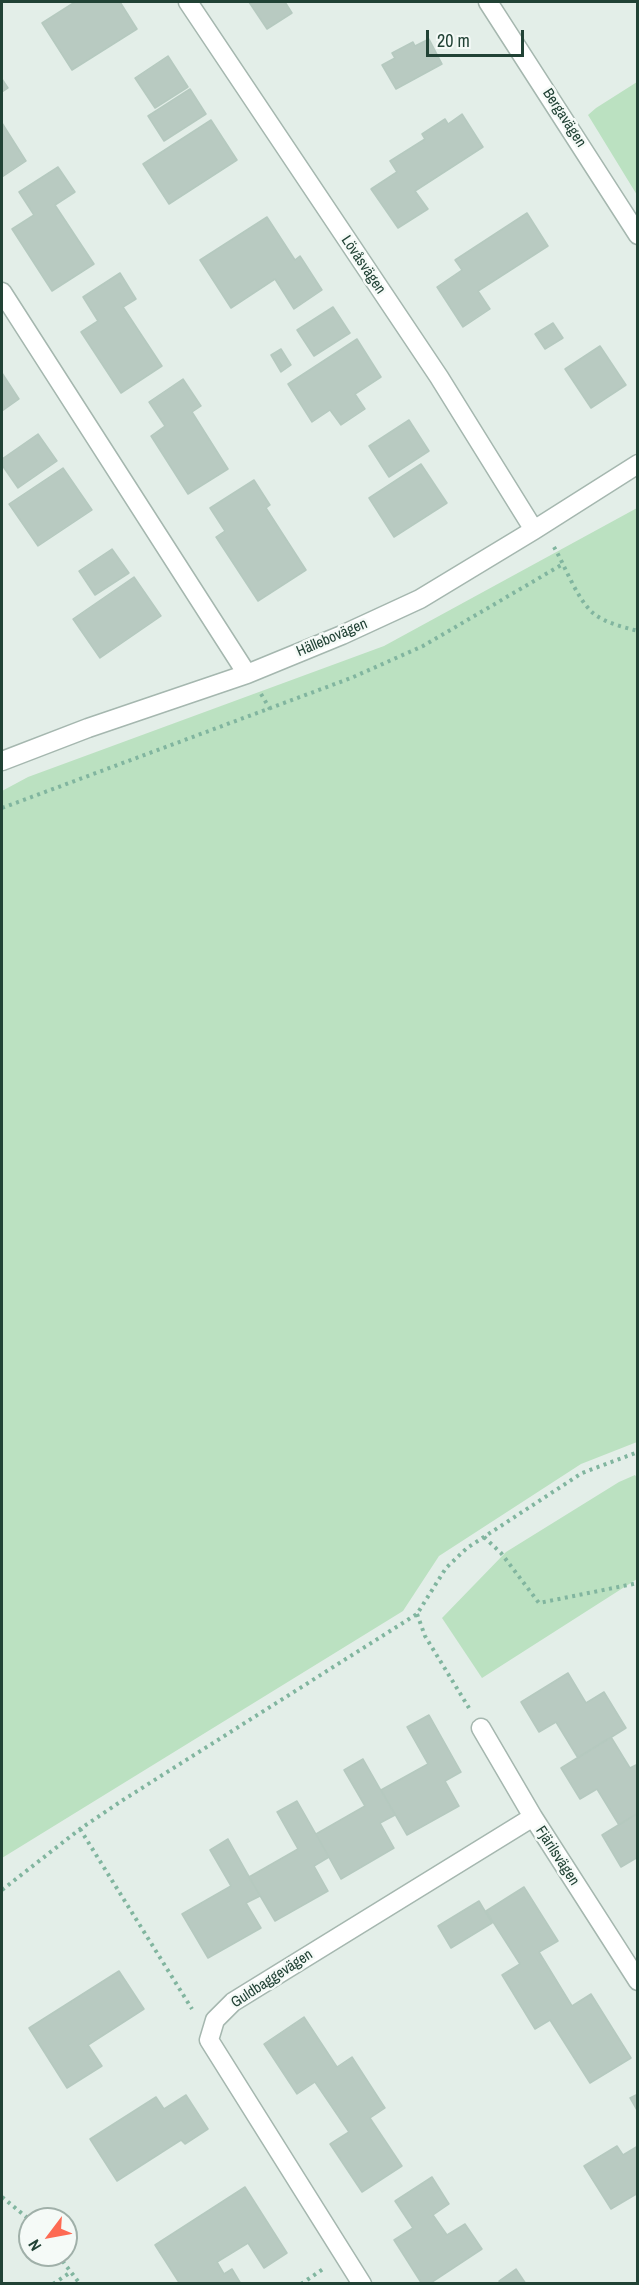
<!DOCTYPE html>
<meta charset="utf-8">
<style>
body{margin:0}
#map{position:relative;width:639px;height:2285px;overflow:hidden;background:#e3eee8;font-family:"Archivo Narrow",sans-serif}
canvas{display:block}
.frame{position:absolute;inset:0;border:3px solid #214235;pointer-events:none}
.north{position:absolute;left:18px;top:2207px;width:60px;height:60px;box-sizing:border-box;background:#f5faf7;border:2px solid #a0b0a9;border-radius:50%;rotate:238deg;font-size:16px;font-weight:700;line-height:24px;text-align:center;color:#214235}
.north::after{content:'';display:block;margin:auto;width:21px;height:27px;background:#fd6a53;clip-path:polygon(50% 0,100% 100%,50% 72%,0 100%)}
.scale{position:absolute;left:426px;top:30px;width:98px;height:27px;box-sizing:border-box;border:3px solid #214235;border-top:0;padding-left:8px;font-size:18px;line-height:21px;white-space:nowrap;color:#214235;-webkit-text-stroke:4px #f5faf7;paint-order:stroke}
</style>
<div id="map">
<canvas width="639" height="2285"></canvas>
<div class="frame"></div>
<div class="north">N</div>
<div class="scale">20 m</div>
</div>
<script>
const g = document.querySelector('canvas').getContext('2d');
g.lineJoin = 'round';
function paint(path, color) { g.fillStyle = color; g.fill(path, 'evenodd'); }
function trace(path, color, width, dash) { g.strokeStyle = color; g.lineWidth = width; g.lineCap = dash ? 'butt' : 'round'; g.setLineDash(dash || []); g.stroke(path); }
function label(font, color, halo, rows, align = 'center') {
  g.font = font + ' "Archivo Narrow",sans-serif'; g.lineWidth = 5; g.setLineDash([]); g.textBaseline = 'middle'; g.strokeStyle = halo; g.fillStyle = color; for (const [text, x, y, turn = 0] of rows) {
    g.save(); g.translate(x, y); g.rotate((+turn || 0) * Math.PI / 180); g.textAlign = isNaN(turn) ? turn : align; if (halo) g.strokeText(text, 0, 0); g.fillText(text, 0, 0); g.restore();
  }
}
paint(new Path2D(`
 M 637,82 L 637,195 L 588,115 L 596,108 Z
 M 637,508 L 637,1442 L 581,1464 L 439,1556 L 403,1611 L 2,1858 L 2,791 L 28,777 L 384,646 Z
 M 635,1475 L 638,1480 L 637,1579 L 482,1678 L 442,1618 L 506,1552 L 619,1482 Z`), '#bbe1c1');
const building = new Path2D(`
 M 75,2 L 120,2 L 137,29 L 72,70 L 42,23 Z
 M 249,2 L 285,2 L 292,13 L 267,29 Z
 M 429,39 L 442,64 L 396,89 L 382,65 L 395,58 L 392,53 L 413,42 L 415,46 Z
 M 168,56 L 188,87 L 155,108 L 135,78 Z
 M 2,79 L 8,88 L 2,92 Z
 M 190,89 L 206,114 L 164,141 L 148,116 Z
 M 462,114 L 483,147 L 415,191 L 428,209 L 398,228 L 371,189 L 397,172 L 390,161 L 425,139 L 422,134 L 445,119 L 448,124 Z
 M 211,120 L 237,160 L 169,204 L 143,164 Z
 M 2,123 L 26,161 L 2,177 Z
 M 58,167 L 75,192 L 55,205 L 94,264 L 52,291 L 12,229 L 34,215 L 19,192 Z
 M 527,213 L 548,246 L 478,291 L 490,309 L 463,327 L 437,287 L 462,270 L 455,260 Z
 M 267,217 L 295,260 L 300,256 L 322,290 L 294,309 L 275,279 L 231,308 L 200,260 Z
 M 120,273 L 136,299 L 123,307 L 162,366 L 121,393 L 81,332 L 98,321 L 83,297 Z
 M 333,307 L 350,333 L 314,356 L 297,330 Z
 M 553,323 L 563,338 L 545,349 L 535,334 Z
 M 357,339 L 381,377 L 355,394 L 365,409 L 341,425 L 330,410 L 312,422 L 288,384 Z
 M 600,346 L 626,385 L 591,408 L 565,369 Z
 M 281,349 L 291,365 L 281,372 L 271,355 Z
 M 2,373 L 19,399 L 2,411 Z
 M 183,379 L 201,406 L 192,412 L 228,469 L 188,494 L 151,436 L 165,426 L 149,402 Z
 M 409,420 L 429,451 L 389,477 L 369,446 Z
 M 38,434 L 57,461 L 18,488 L 2,465 L 2,459 Z
 M 421,464 L 447,503 L 394,537 L 369,498 Z
 M 63,468 L 92,510 L 38,546 L 9,504 Z
 M 254,480 L 270,505 L 266,508 L 306,570 L 258,601 L 216,537 L 225,531 L 210,508 Z
 M 112,549 L 129,573 L 95,595 L 79,571 Z
 M 134,577 L 161,616 L 100,658 L 73,619 Z
 M 568,1673 L 586,1703 L 604,1692 L 626,1728 L 578,1758 L 556,1722 L 539,1732 L 521,1702 Z
 M 429,1715 L 461,1772 L 445,1781 L 459,1806 L 407,1835 L 381,1790 L 428,1764 L 407,1727 Z
 M 611,1737 L 630,1768 L 638,1764 L 638,1813 L 619,1825 L 597,1789 L 580,1799 L 561,1768 Z
 M 363,1759 L 395,1815 L 380,1823 L 394,1848 L 341,1879 L 316,1834 L 365,1806 L 344,1770 Z
 M 297,1801 L 329,1857 L 314,1866 L 328,1891 L 275,1921 L 249,1877 L 298,1849 L 277,1812 Z
 M 638,1813 L 638,1857 L 621,1867 L 602,1835 Z
 M 228,1839 L 260,1896 L 246,1903 L 261,1928 L 208,1958 L 182,1914 L 231,1886 L 210,1850 Z
 M 524,1887 L 558,1941 L 539,1952 L 572,2006 L 591,1994 L 631,2058 L 590,2083 L 550,2020 L 535,2029 L 502,1975 L 520,1964 L 486,1911 Z
 M 479,1901 L 492,1923 L 451,1948 L 438,1926 Z
 M 119,1971 L 144,2009 L 88,2045 L 102,2066 L 67,2088 L 29,2028 Z
 M 304,2017 L 337,2067 L 352,2057 L 385,2108 L 370,2118 L 402,2166 L 362,2192 L 330,2144 L 349,2132 L 315,2082 L 297,2094 L 264,2044 Z
 M 638,2094 L 638,2112 L 630,2098 Z
 M 186,2095 L 208,2129 L 185,2144 L 181,2140 L 117,2181 L 90,2139 L 156,2097 L 164,2109 Z
 M 617,2146 L 623,2155 L 638,2146 L 638,2193 L 611,2209 L 584,2166 Z
 M 432,2177 L 449,2204 L 433,2215 L 447,2235 L 465,2224 L 482,2249 L 429,2284 L 422,2284 L 394,2240 L 413,2228 L 395,2201 Z
 M 245,2187 L 287,2253 L 264,2268 L 248,2243 L 217,2262 L 224,2274 L 232,2269 L 241,2284 L 180,2284 L 155,2245 Z
 M 516,2269 L 526,2284 L 501,2284 L 499,2281 Z`);
paint(building, '#b8cac1');
trace(building, '#b5c9bf', 1.5);
const minor = new Path2D(`
 M 188,2 L 439,377 L 534,530
 M 488,2 L 638,235
 M 2,292 L 247,674
 M 2,761 L 88,728 L 247,674 L 342,635 L 420,599 L 534,530 L 638,464
 M 481,1728 L 533,1817 L 638,1981
 M 362,2284 L 209,2040 L 215,2020 L 233,2002 L 533,1817`);
trace(minor, '#a5b7af', 21);
trace(new Path2D(`
 M 554,547 C 565,566 577,599 593,613 C 605,623 623,627 638,631
 M 261,694 L 270,709
 M 2,808 L 351,678 L 423,646 L 563,564
 M 484,1537 L 501,1553 L 539,1603 L 638,1583
 M 417,1614 L 425,1636 L 469,1708
 M 80,1829 L 192,2009
 M 2,1890 L 80,1829 L 123,1800 L 417,1614 L 446,1568 L 467,1548 L 582,1473 L 638,1452
 M 2,2197 L 30,2220
 M 58,2255 L 80,2284
 M 53,2284 L 71,2272
 M 301,2284 L 323,2269`), '#81b59f', 4, [3, 4.5]);
trace(minor, '#fff', 18);
label('15px', '#214235', '#f5faf7', [
 ["Bergavägen",564,118,57],
 ["Lövåsvägen",363,265,56],
 ["Hällebovägen",332,638,-23],
 ["Fjärilsvägen",557,1856,57],
 ["Guldbaggevägen",272,1979,-33]
]);
</script>
